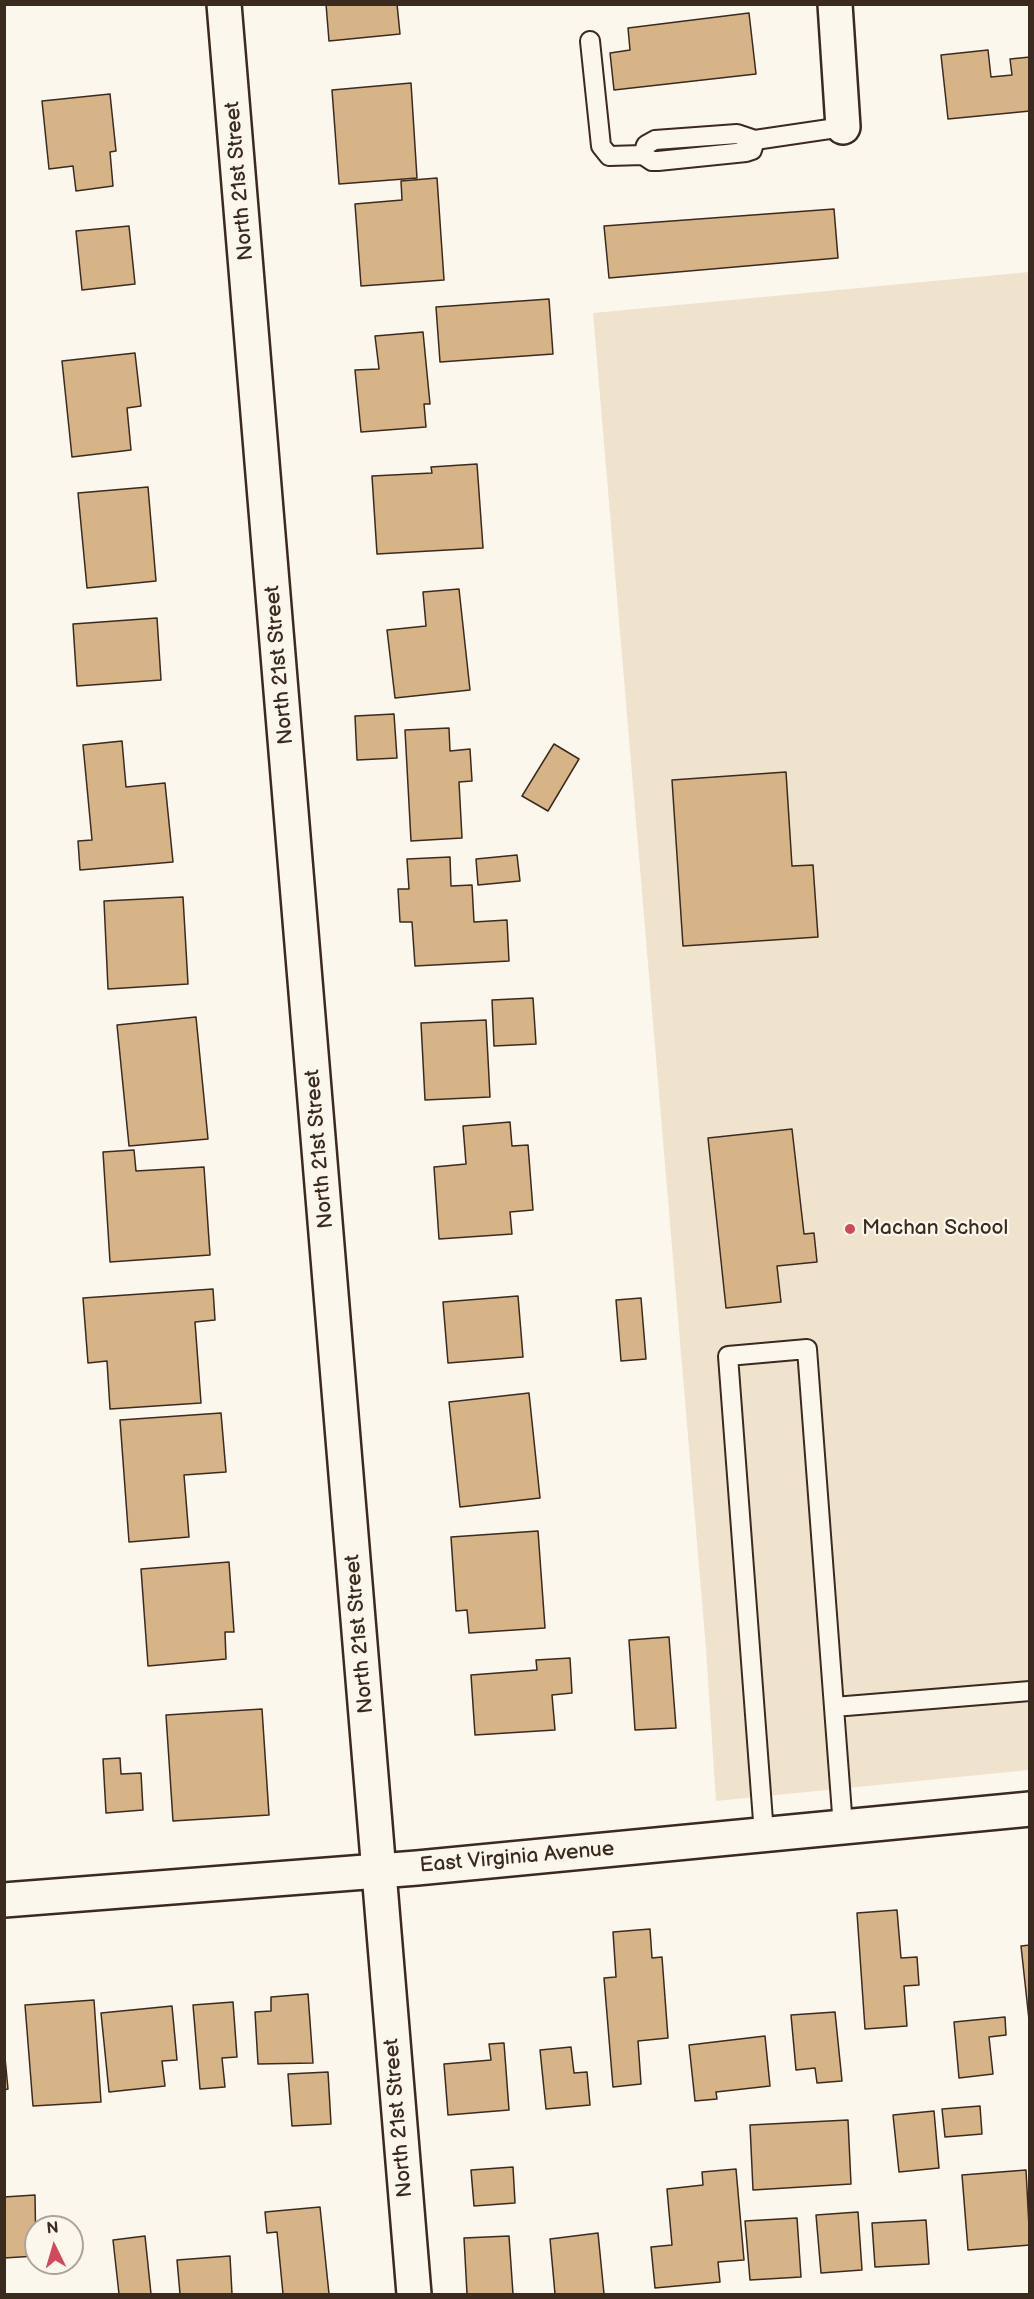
<!DOCTYPE html>
<style>
body{margin:0}
#map{position:relative;width:1034px;height:2299px;overflow:hidden;background:#fbf7ec;font-family:"Balsamiq Sans",sans-serif}
canvas{display:block}
.frame{position:absolute;inset:0;border:6px solid #3b2a1e;pointer-events:none}
.north{position:absolute;left:24px;top:2215px;width:60px;height:60px;box-sizing:border-box;background:#fbf7ec;border:2px solid #aea59a;border-radius:50%;rotate:355deg;font-size:16px;font-weight:700;line-height:24px;text-align:center;color:#3b2a1e}
.north::after{content:'';display:block;margin:auto;width:21px;height:27px;background:#d1495b;clip-path:polygon(50% 0,100% 100%,50% 72%,0 100%)}
</style>
<div id="map">
<canvas width="1034" height="2299"></canvas>
<div class="frame"></div>
<div class="north">N</div>
</div>
<script>
const g = document.querySelector('canvas').getContext('2d');
g.lineJoin = 'round';
function paint(path, color) { g.fillStyle = color; g.fill(path, 'evenodd'); }
function trace(path, color, width, dash) { g.strokeStyle = color; g.lineWidth = width; g.lineCap = dash ? 'butt' : 'round'; g.setLineDash(dash || []); g.stroke(path); }
function label(font, color, halo, rows, align = 'center') {
  g.font = font + ' "Balsamiq Sans",sans-serif'; g.lineWidth = 4.5; g.setLineDash([]); g.textBaseline = 'middle'; g.strokeStyle = halo; g.fillStyle = color; for (const [text, x, y, turn = 0] of rows) {
    g.save(); g.translate(x, y); g.rotate((+turn || 0) * Math.PI / 180); g.textAlign = isNaN(turn) ? turn : align; if (halo) g.strokeText(text, 0, 0); g.fillText(text, 0, 0); g.restore();
  }
}
paint(new Path2D(`
 M 1029,272 L 1029,1770 L 716,1801 L 706,1649 L 593,313 Z`), '#f0e3ce');
const building = new Path2D(`
 M 326,4 L 397,4 L 400,34 L 329,41 Z
 M 749,13 L 756,74 L 614,90 L 610,53 L 630,50 L 628,28 Z
 M 988,50 L 991,77 L 1012,75 L 1010,59 L 1030,57 L 1030,111 L 948,119 L 941,55 Z
 M 411,83 L 417,178 L 339,184 L 332,90 Z
 M 110,94 L 116,151 L 110,152 L 113,186 L 76,191 L 73,166 L 49,169 L 42,101 Z
 M 437,178 L 444,280 L 361,286 L 355,204 L 402,200 L 401,181 Z
 M 834,209 L 838,258 L 609,278 L 604,226 Z
 M 129,226 L 135,284 L 82,290 L 76,231 Z
 M 549,299 L 553,354 L 440,362 L 436,307 Z
 M 423,332 L 430,404 L 424,404 L 426,427 L 361,432 L 355,370 L 379,369 L 375,336 Z
 M 135,353 L 141,406 L 127,408 L 131,450 L 72,457 L 62,361 Z
 M 477,464 L 483,548 L 377,554 L 372,476 L 432,473 L 431,467 Z
 M 148,487 L 156,581 L 87,588 L 78,493 Z
 M 459,589 L 470,690 L 395,698 L 387,630 L 426,626 L 423,592 Z
 M 157,618 L 161,680 L 77,686 L 73,624 Z
 M 394,714 L 397,758 L 357,760 L 355,716 Z
 M 449,728 L 450,751 L 470,749 L 472,781 L 459,782 L 462,838 L 411,841 L 405,730 Z
 M 122,741 L 126,787 L 165,783 L 173,862 L 80,870 L 78,841 L 92,840 L 83,745 Z
 M 554,744 L 579,759 L 548,811 L 522,796 Z
 M 786,772 L 792,866 L 813,865 L 818,937 L 683,946 L 672,780 Z
 M 517,855 L 520,881 L 478,885 L 476,859 Z
 M 450,857 L 451,886 L 472,885 L 474,922 L 507,920 L 509,961 L 415,966 L 412,922 L 400,922 L 398,889 L 409,889 L 407,859 Z
 M 183,897 L 188,984 L 108,989 L 104,901 Z
 M 533,998 L 536,1044 L 494,1046 L 492,1000 Z
 M 196,1017 L 208,1139 L 129,1146 L 117,1025 Z
 M 486,1020 L 490,1097 L 425,1100 L 421,1023 Z
 M 510,1122 L 512,1146 L 528,1145 L 533,1210 L 510,1212 L 512,1234 L 439,1239 L 434,1167 L 466,1164 L 463,1126 Z
 M 792,1129 L 804,1234 L 814,1233 L 817,1262 L 777,1266 L 781,1302 L 726,1308 L 708,1138 Z
 M 134,1150 L 136,1171 L 204,1167 L 210,1255 L 110,1262 L 103,1152 Z
 M 213,1289 L 215,1320 L 195,1322 L 201,1403 L 110,1409 L 107,1361 L 88,1363 L 83,1298 Z
 M 518,1296 L 523,1357 L 448,1363 L 443,1302 Z
 M 641,1298 L 646,1359 L 621,1361 L 616,1300 Z
 M 529,1393 L 540,1498 L 460,1507 L 449,1402 Z
 M 221,1413 L 226,1472 L 184,1475 L 189,1537 L 129,1542 L 120,1420 Z
 M 538,1531 L 545,1628 L 469,1633 L 467,1610 L 456,1611 L 451,1537 Z
 M 229,1562 L 234,1632 L 225,1632 L 226,1659 L 148,1666 L 141,1569 Z
 M 669,1637 L 676,1728 L 635,1730 L 629,1640 Z
 M 570,1658 L 572,1693 L 552,1695 L 555,1730 L 475,1735 L 471,1675 L 537,1670 L 536,1660 Z
 M 262,1709 L 269,1815 L 173,1821 L 166,1715 Z
 M 120,1758 L 121,1774 L 141,1773 L 143,1810 L 106,1813 L 103,1759 Z
 M 897,1910 L 901,1958 L 917,1957 L 919,1985 L 904,1986 L 907,2026 L 865,2029 L 857,1913 Z
 M 650,1929 L 652,1958 L 662,1957 L 668,2038 L 638,2041 L 641,2084 L 613,2087 L 604,1978 L 616,1977 L 613,1932 Z
 M 1030,1945 L 1030,2029 L 1021,1946 Z
 M 308,1994 L 313,2063 L 258,2064 L 255,2012 L 271,2011 L 271,1997 Z
 M 94,2000 L 101,2102 L 33,2106 L 25,2005 Z
 M 233,2002 L 237,2057 L 222,2058 L 225,2087 L 200,2089 L 193,2005 Z
 M 172,2006 L 177,2060 L 162,2061 L 165,2086 L 109,2092 L 101,2013 Z
 M 835,2012 L 842,2081 L 817,2083 L 815,2068 L 796,2070 L 791,2015 Z
 M 1005,2017 L 1006,2035 L 989,2037 L 993,2074 L 959,2078 L 954,2022 Z
 M 765,2036 L 770,2086 L 716,2092 L 717,2099 L 695,2101 L 689,2045 Z
 M 504,2043 L 509,2110 L 448,2115 L 444,2064 L 491,2060 L 489,2044 Z
 M 4,2047 L 8,2089 L 4,2090 Z
 M 571,2047 L 574,2073 L 587,2072 L 590,2105 L 546,2109 L 540,2050 Z
 M 328,2072 L 331,2124 L 292,2126 L 288,2074 Z
 M 980,2106 L 982,2134 L 945,2137 L 942,2109 Z
 M 934,2111 L 939,2168 L 899,2172 L 893,2115 Z
 M 848,2120 L 851,2184 L 753,2190 L 750,2125 Z
 M 513,2167 L 515,2203 L 474,2206 L 471,2170 Z
 M 736,2169 L 744,2260 L 718,2262 L 720,2282 L 655,2288 L 651,2247 L 672,2245 L 667,2189 L 703,2185 L 702,2172 Z
 M 1026,2170 L 1030,2245 L 968,2250 L 962,2175 Z
 M 35,2195 L 36,2256 L 4,2258 L 4,2197 Z
 M 320,2207 L 329,2294 L 283,2294 L 277,2232 L 267,2233 L 265,2212 Z
 M 858,2212 L 862,2270 L 821,2273 L 816,2215 Z
 M 797,2218 L 801,2277 L 750,2280 L 745,2221 Z
 M 926,2220 L 929,2264 L 875,2267 L 872,2223 Z
 M 598,2233 L 604,2294 L 555,2294 L 550,2239 Z
 M 145,2236 L 151,2294 L 119,2294 L 113,2240 Z
 M 509,2236 L 513,2294 L 467,2294 L 464,2238 Z
 M 230,2256 L 232,2294 L 180,2294 L 177,2260 Z`);
paint(building, '#d7b388');
trace(building, '#3b2a1e', 1.5);
const service = new Path2D(`
 M 590,41 L 601,146 L 609,156 L 643,155
 M 755,140 L 752,150 L 746,152 L 658,161 L 652,161 L 643,155 L 646,145 L 655,140 L 737,134 L 755,140 L 843,127
 M 834,1707 L 1030,1691
 M 764,1834 L 728,1356 L 807,1349 L 843,1827`);
const minor = new Path2D(`
 M 224,4 L 414,2294
 M 835,4 L 843,127
 M 4,1900 L 417,1868 L 1030,1809`);
trace(service, '#3b2a1e', 22);
trace(minor, '#3b2a1e', 38);
trace(service, '#fbf7ec', 18);
trace(minor, '#fbf7ec', 33);
for (const [x, y, r, color] of [
 [850,1229,6,"#d1495b"]
]) { const dot = new Path2D(); dot.arc(x, y, r, 0, 2 * Math.PI); g.fillStyle = color; g.fill(dot); trace(dot, '#fbf7ec', 2); }
label('21px', '#3b2a1e', '#fbf7ec', [
 ["North 21st Street",240,181,-95],
 ["North 21st Street",280,665,-95],
 ["North 21st Street",320,1149,-95],
 ["North 21st Street",360,1634,-95],
 ["East Virginia Avenue",517,1858,-5],
 ["North 21st Street",399,2118,-95]
]);
label('21px', '#3b2a1e', '#fbf7ec', [
 ["Machan School",862,1229]
], 'left');
</script>
